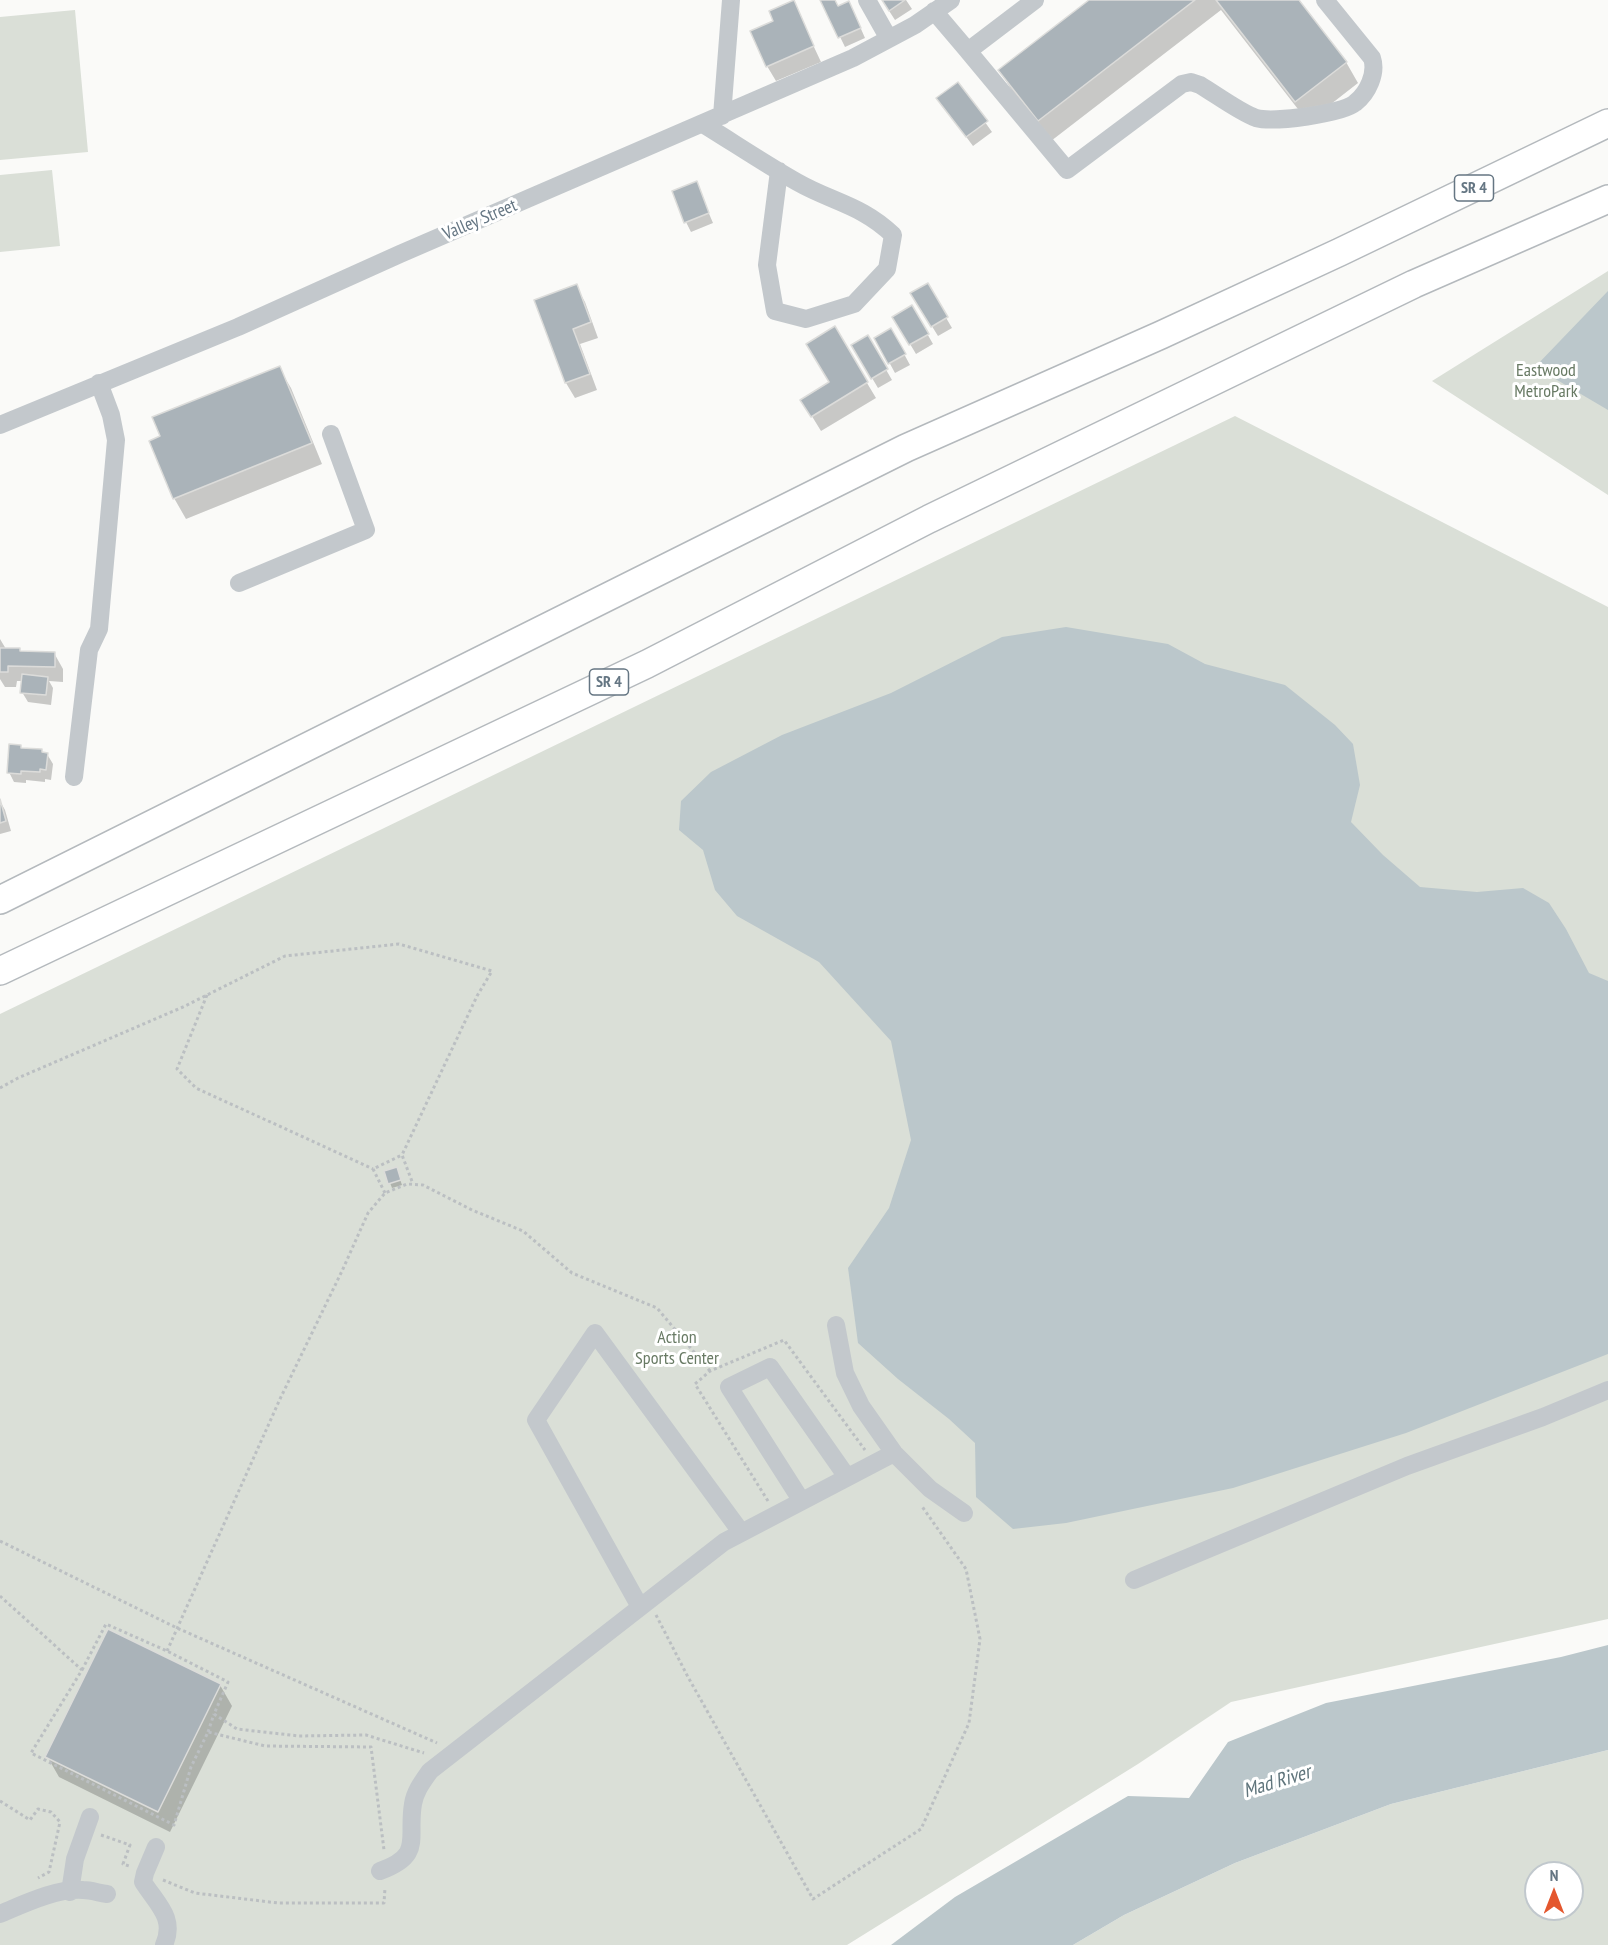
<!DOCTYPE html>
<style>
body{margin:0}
#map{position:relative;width:1608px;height:1945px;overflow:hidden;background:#fafaf8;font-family:"PT Sans Narrow",sans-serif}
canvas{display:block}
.north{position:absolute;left:1524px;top:1861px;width:60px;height:60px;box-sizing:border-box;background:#fff;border:2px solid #c1c8cd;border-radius:50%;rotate:0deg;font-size:16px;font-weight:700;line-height:24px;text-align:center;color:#657683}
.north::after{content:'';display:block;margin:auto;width:21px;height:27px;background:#e4572e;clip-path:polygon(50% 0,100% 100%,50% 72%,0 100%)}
</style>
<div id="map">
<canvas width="1608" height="1945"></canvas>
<div class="north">N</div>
</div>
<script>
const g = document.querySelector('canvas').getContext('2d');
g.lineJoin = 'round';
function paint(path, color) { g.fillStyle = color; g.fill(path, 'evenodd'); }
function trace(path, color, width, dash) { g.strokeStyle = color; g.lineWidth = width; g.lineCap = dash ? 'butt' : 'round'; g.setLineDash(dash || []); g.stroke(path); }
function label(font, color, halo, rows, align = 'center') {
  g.font = font + ' "PT Sans Narrow",sans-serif'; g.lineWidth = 6; g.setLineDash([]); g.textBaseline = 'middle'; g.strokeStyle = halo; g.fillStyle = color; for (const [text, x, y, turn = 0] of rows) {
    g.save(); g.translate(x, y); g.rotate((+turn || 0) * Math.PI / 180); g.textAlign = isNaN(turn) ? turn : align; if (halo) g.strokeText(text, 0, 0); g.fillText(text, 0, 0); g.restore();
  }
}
paint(new Path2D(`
 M 75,10 L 88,152 L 0,160 L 0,17 Z
 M 52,170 L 60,246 L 0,252 L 0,175 Z
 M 1608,271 L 1608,495 L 1432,381 Z
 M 1235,416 L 1608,607 L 1608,1619 L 1231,1702 L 1138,1764 L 847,1945 L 0,1945 L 0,1014 Z
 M 1608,1750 L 1608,1945 L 1073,1945 L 1124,1915 L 1235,1863 L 1391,1804 ZM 1536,1873 L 1572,1873 L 1572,1909 L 1536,1909 Z`), '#dadfd7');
paint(new Path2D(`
 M 1608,291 L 1608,410 L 1535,367 Z
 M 1066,627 L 1168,644 L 1205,664 L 1285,685 L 1335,725 L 1353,744 L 1360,785 L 1351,822 L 1383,855 L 1420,887 L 1477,892 L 1523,888 L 1549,903 L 1566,929 L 1589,973 L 1608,981 L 1608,1354 L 1406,1433 L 1233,1488 L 1066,1523 L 1013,1529 L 976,1497 L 975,1443 L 949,1419 L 898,1379 L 858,1343 L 848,1268 L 889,1208 L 911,1140 L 891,1041 L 819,962 L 737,916 L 715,890 L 703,850 L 679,830 L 681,801 L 711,772 L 782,735 L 891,693 L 1002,637 Z
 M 1608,1645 L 1608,1750 L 1391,1804 L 1235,1863 L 1124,1915 L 1073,1945 L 891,1945 L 955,1897 L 1128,1796 L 1189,1798 L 1228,1742 L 1326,1703 L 1561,1657 Z`), '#bbc7cb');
paint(new Path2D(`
 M 822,0 L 835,0 L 838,7 L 854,13 L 865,38 L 845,47 Z
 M 882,0 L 906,0 L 912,9 L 895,20 Z
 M 1092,0 L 1297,0 L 1346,62 L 1358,83 L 1308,122 L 1221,10 L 1051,141 L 1012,91 L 1000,71 Z
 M 793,2 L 821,62 L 776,81 L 767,66 L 775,22 Z
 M 958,84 L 992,132 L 973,146 L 938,99 Z
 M 696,183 L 713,223 L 691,232 L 686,222 Z
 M 927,285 L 952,328 L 938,336 L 912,294 Z
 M 576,286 L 585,302 L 598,338 L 580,344 L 597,390 L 575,398 L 566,383 L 536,301 Z
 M 912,307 L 933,344 L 916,354 L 894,317 Z
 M 834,328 L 876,398 L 821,431 L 802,400 L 831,383 Z
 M 891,330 L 910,365 L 895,373 L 876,338 Z
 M 867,337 L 892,380 L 878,388 L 853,346 Z
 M 279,368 L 291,388 L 322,464 L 186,519 L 174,498 Z
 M 0,639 L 6,649 L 21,653 L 54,653 L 63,669 L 63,682 L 49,681 L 53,688 L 51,705 L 28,702 L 22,692 L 23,681 L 17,681 L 16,687 L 5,687 L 0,679 Z
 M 20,746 L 22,749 L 47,754 L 53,764 L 51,780 L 45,779 L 45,782 L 26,780 L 26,783 L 14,782 L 9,772 Z
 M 0,801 L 5,810 L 11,831 L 0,834 Z
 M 386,1172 L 398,1173 L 402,1185 L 392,1188 Z
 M 220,1685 L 232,1706 L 170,1832 L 59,1777 L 47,1756 Z`), '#0003');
const building = new Path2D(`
 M 794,0 L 814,46 L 766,67 L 750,31 L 773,21 L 769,11 Z
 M 820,0 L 835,0 L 838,6 L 849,1 L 861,28 L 838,38 Z
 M 882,0 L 905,0 L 889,11 Z
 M 1089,0 L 1195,0 L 1038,121 L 998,70 Z
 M 1216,0 L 1299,0 L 1347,62 L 1295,102 Z
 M 958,82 L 988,121 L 966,137 L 936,98 Z
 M 697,181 L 709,213 L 684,223 L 672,191 Z
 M 928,283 L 948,317 L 931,327 L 910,293 Z
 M 577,284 L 591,322 L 573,329 L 590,374 L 565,383 L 534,300 Z
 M 912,305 L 929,334 L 909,345 L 892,317 Z
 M 835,326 L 868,382 L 811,417 L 800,400 L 829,382 L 806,344 Z
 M 891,328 L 906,354 L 888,364 L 874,338 Z
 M 868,335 L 888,369 L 871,379 L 851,345 Z
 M 280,366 L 312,443 L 173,499 L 149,441 L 160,436 L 152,417 Z
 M 0,648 L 20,648 L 20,651 L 55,652 L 55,667 L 8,666 L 8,672 L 0,672 Z
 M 22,674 L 48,677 L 46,695 L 20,693 Z
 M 9,744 L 21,745 L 21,748 L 42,749 L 42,752 L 48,753 L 46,770 L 40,769 L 40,772 L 21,771 L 21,774 L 7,773 Z
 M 0,799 L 6,821 L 0,823 Z
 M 397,1167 L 401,1180 L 388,1184 L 384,1171 Z
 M 108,1629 L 221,1684 L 158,1812 L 45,1757 Z`);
paint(building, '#aab3b9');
trace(building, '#dcdcda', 1.5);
const highway = new Path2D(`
 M 0,900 L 906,448 L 1161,335 L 1340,252 L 1608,123
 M 0,971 L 647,664 L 929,519 L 1414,284 L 1608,199`);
trace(highway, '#b4b9bd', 30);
trace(new Path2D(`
 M 207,995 L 177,1069 L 196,1088 L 373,1169
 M 0,1088 L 18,1078 L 183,1007 L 285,956 L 399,944 L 492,971 L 477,996 L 402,1155
 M 385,1193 L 373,1169 L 402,1155 L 413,1184
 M 768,1501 L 695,1384 L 710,1371 L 784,1340 L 865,1450
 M 0,1541 L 177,1628 L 437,1743
 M 0,1596 L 82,1670 L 31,1753 L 174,1825 L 191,1767 L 208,1732 L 265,1746 L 371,1747 L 384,1850
 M 656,1615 L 688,1677 L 813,1899 L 921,1829 L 969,1723 L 980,1639 L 966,1569 L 921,1505
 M 167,1651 L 280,1399 L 342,1271 L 368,1213 L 385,1193 L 407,1184 L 423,1185 L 472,1210 L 523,1231 L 572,1273 L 657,1308 L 710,1371
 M 82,1670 L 106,1624 L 167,1651 L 228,1682 L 214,1714 L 237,1729 L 299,1736 L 366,1735 L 424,1753
 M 208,1732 L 214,1714
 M 0,1801 L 30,1820 L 38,1809 L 51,1812 L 60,1822 L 49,1872 L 38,1878
 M 101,1835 L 130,1845 L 123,1864 L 129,1866
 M 163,1880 L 195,1893 L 278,1903 L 384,1903 L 385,1888`), '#bbbfc2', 3, [3, 3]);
trace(new Path2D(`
 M 867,0 L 889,39
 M 934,11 L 968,51 L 1035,0
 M 968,51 L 1067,170 L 1182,84 L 1191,82 L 1200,85 C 1215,94 1241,113 1256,118 C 1273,123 1342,114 1355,103 C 1368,93 1377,73 1372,58 L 1325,0
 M 722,116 L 731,0
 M 703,124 C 734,143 765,164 797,182 C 832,202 862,205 893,235 L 887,269 L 854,304 L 806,319 L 775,311 L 767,265 L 779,171
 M 0,425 L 238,327 L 400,254 L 853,58 L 915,25 L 951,0
 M 239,583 L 366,530 L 331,434
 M 74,777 L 89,650 L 99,629 L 116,440 L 111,415 L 99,383
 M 836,1325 L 845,1373 L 861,1406 L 894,1453 L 930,1489 L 964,1513
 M 801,1500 L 729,1387 L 770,1367 L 847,1477
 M 1134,1580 L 1407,1466 L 1543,1417 L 1608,1390
 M 640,1607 L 536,1420 L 595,1333 L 741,1532
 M 156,1847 L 145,1873 L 143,1882 C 157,1904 176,1918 164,1945
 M 380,1871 C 424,1855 407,1839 413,1804 C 415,1791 423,1781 430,1771 L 724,1542 L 894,1453
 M 70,1892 L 75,1859 L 90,1817
 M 0,1914 C 24,1904 57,1888 83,1890 C 91,1890 99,1893 107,1894`), '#c3c8cc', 18);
trace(highway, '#fff', 27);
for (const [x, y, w] of [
 [1474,188,39],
 [609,682,39]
]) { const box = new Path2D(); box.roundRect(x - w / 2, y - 13, w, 26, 4.5); g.fillStyle = '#fff'; g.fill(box); trace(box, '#657683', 1.5); }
label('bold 16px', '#657683', null, [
 ["SR 4",1474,188],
 ["SR 4",609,682]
]);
label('18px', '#657683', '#fff', [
 ["Valley Street",480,220,-23]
]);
label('18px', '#687a64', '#fff', [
 ["Eastwood",1546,371],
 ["MetroPark",1546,392],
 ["Action",677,1338],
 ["Sports Center",677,1359]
]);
label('italic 20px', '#60757c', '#fff', [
 ["Mad River",1277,1782,-17]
]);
</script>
